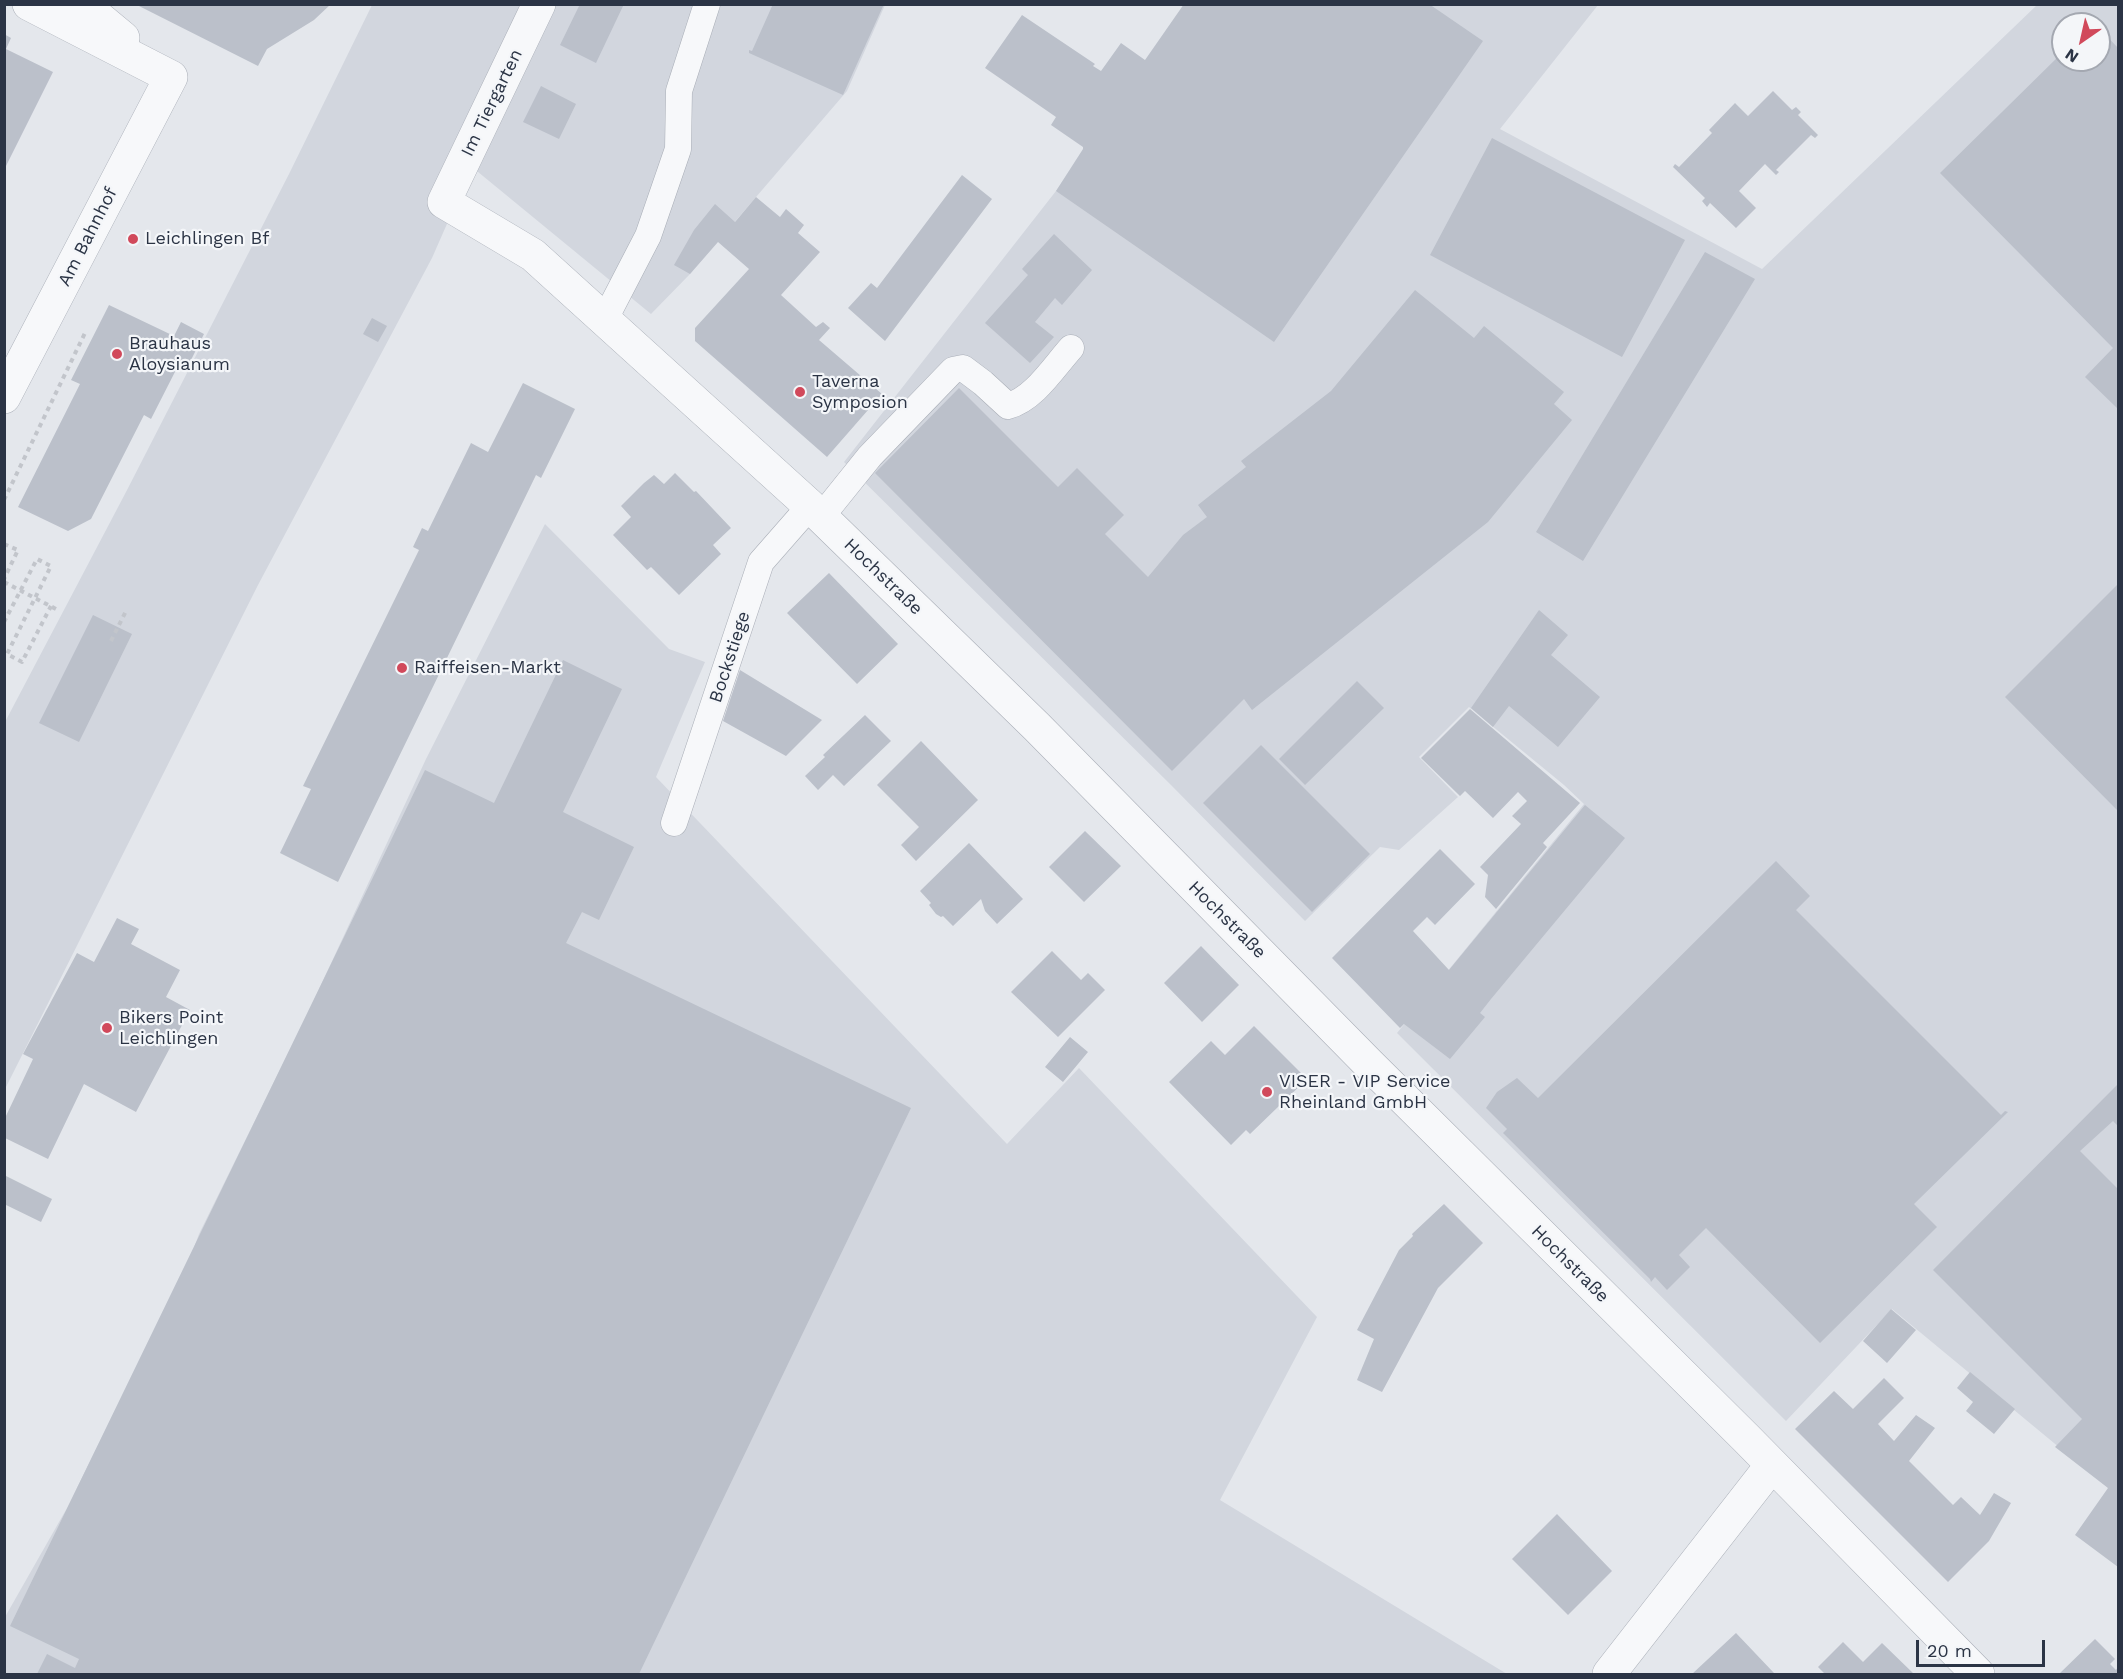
<!DOCTYPE html>
<meta charset="utf-8">
<style>
body{margin:0}
#map{position:relative;width:2123px;height:1679px;overflow:hidden;background:#e4e7ec;font-family:"Work Sans",sans-serif}
canvas{display:block}
.frame{position:absolute;inset:0;border:6px solid #2b3445;pointer-events:none}
.north{position:absolute;left:2051px;top:12px;width:60px;height:60px;box-sizing:border-box;background:#f4f6f9;border:2px solid #a4a8b1;border-radius:50%;rotate:214deg;font-size:16px;font-weight:700;line-height:24px;text-align:center;color:#2b3445}
.north::after{content:'';display:block;margin:auto;width:21px;height:27px;background:#d1495b;clip-path:polygon(50% 0,100% 100%,50% 72%,0 100%)}
.scale{position:absolute;left:1916px;top:1640px;width:129px;height:27px;box-sizing:border-box;border:3px solid #2b3445;border-top:0;padding-left:8px;font-size:18px;line-height:21px;white-space:nowrap;color:#2b3445;-webkit-text-stroke:4px #f4f6f9;paint-order:stroke}
</style>
<div id="map">
<canvas width="2123" height="1679"></canvas>
<div class="frame"></div>
<div class="north">N</div>
<div class="scale">20 m</div>
</div>
<script>
const g = document.querySelector('canvas').getContext('2d');
g.lineJoin = 'round';
function paint(path, color) { g.fillStyle = color; g.fill(path, 'evenodd'); }
function trace(path, color, width, dash) { g.strokeStyle = color; g.lineWidth = width; g.lineCap = dash ? 'butt' : 'round'; g.setLineDash(dash || []); g.stroke(path); }
function label(font, color, halo, rows, align = 'center') {
  g.font = font + ' "Work Sans",sans-serif'; g.lineWidth = 4.5; g.setLineDash([]); g.textBaseline = 'middle'; g.strokeStyle = halo; g.fillStyle = color; for (const [text, x, y, turn = 0] of rows) {
    g.save(); g.translate(x, y); g.rotate((+turn || 0) * Math.PI / 180); g.textAlign = isNaN(turn) ? turn : align; if (halo) g.strokeText(text, 0, 0); g.fillText(text, 0, 0); g.restore();
  }
}
paint(new Path2D(`
 M 372,5 L 885,5 L 847,91 L 690,274 L 651,314 L 472,167 L 432,258 L 258,585 L 5,1089 L 5,722 L 126,492 L 289,174 Z
 M 1184,5 L 1598,5 L 1500,129 L 1762,269 L 2037,5 L 2118,5 L 2118,1496 L 1892,1309 L 1786,1421 L 1397,1033 L 1584,804 L 1564,785 L 1469,707 L 1419,757 L 1458,797 L 1399,850 L 1380,847 L 1305,921 L 1171,785 L 844,462 L 1056,191 ZM 2063,24 L 2099,24 L 2099,60 L 2063,60 Z
 M 545,524 L 669,649 L 705,662 L 656,777 L 1007,1144 L 1079,1068 L 1317,1317 L 1220,1500 L 1507,1674 L 5,1674 L 5,1617 L 67,1508 L 189,1261 L 199,1234 L 306,1017 L 426,759 Z`), '#d2d6de');
paint(new Path2D(`
 M 135,4 L 331,4 L 314,20 L 267,49 L 258,66 Z
 M 580,4 L 624,4 L 596,63 L 560,45 Z
 M 773,4 L 884,4 L 843,95 L 749,53 L 749,50 L 752,51 Z
 M 1184,4 L 1429,4 L 1483,41 L 1274,342 L 1056,191 L 1083,149 L 1083,147 L 1051,125 L 1056,117 L 985,68 L 1022,15 L 1095,64 L 1093,66 L 1101,71 L 1121,43 L 1145,60 Z
 M 2099,28 L 2118,48 L 2118,409 L 2085,377 L 2113,348 L 1940,173 L 2063,52 L 2063,60 L 2099,60 Z
 M 4,34 L 11,38 L 6,49 L 53,72 L 4,170 Z
 M 541,86 L 576,104 L 559,139 L 523,122 Z
 M 1773,91 L 1792,110 L 1796,107 L 1801,112 L 1798,115 L 1818,135 L 1815,138 L 1811,135 L 1776,170 L 1779,172 L 1776,175 L 1765,164 L 1739,191 L 1756,208 L 1736,228 L 1710,203 L 1707,207 L 1702,201 L 1705,198 L 1673,167 L 1675,164 L 1679,167 L 1712,133 L 1709,130 L 1735,103 L 1748,116 Z
 M 1492,138 L 1685,240 L 1622,357 L 1430,255 Z
 M 962,175 L 992,199 L 885,341 L 848,308 L 871,283 L 877,288 Z
 M 756,197 L 780,217 L 786,209 L 804,225 L 798,233 L 820,252 L 781,295 L 816,327 L 823,322 L 830,328 L 819,340 L 882,394 L 827,457 L 695,341 L 695,328 L 749,269 L 718,242 L 690,274 L 674,265 L 694,230 L 715,204 L 735,222 Z
 M 1054,234 L 1092,270 L 1062,305 L 1055,298 L 1035,322 L 1054,337 L 1030,363 L 985,323 L 1028,275 L 1022,269 Z
 M 1705,252 L 1755,279 L 1583,561 L 1536,532 Z
 M 1415,290 L 1474,338 L 1484,326 L 1564,392 L 1554,404 L 1572,420 L 1488,522 L 1252,710 L 1244,699 L 1172,771 L 875,473 L 959,388 L 1058,487 L 1077,468 L 1124,515 L 1105,534 L 1148,577 L 1183,535 L 1207,517 L 1198,505 L 1246,467 L 1241,461 L 1331,391 Z
 M 109,305 L 174,336 L 181,322 L 204,334 L 187,368 L 179,364 L 151,419 L 144,415 L 91,519 L 68,531 L 18,507 L 80,384 L 71,380 Z
 M 372,318 L 387,326 L 378,342 L 363,334 Z
 M 523,383 L 575,409 L 541,478 L 536,475 L 338,882 L 280,853 L 311,789 L 303,786 L 419,550 L 413,547 L 422,528 L 428,531 L 471,443 L 488,452 Z
 M 675,473 L 694,492 L 696,491 L 731,528 L 713,545 L 721,554 L 679,595 L 651,567 L 647,570 L 613,535 L 631,517 L 621,506 L 644,483 L 654,475 L 664,484 Z
 M 829,573 L 898,644 L 857,684 L 787,613 Z
 M 2118,584 L 2118,811 L 2005,697 Z
 M 1539,610 L 1568,635 L 1551,655 L 1600,697 L 1558,747 L 1509,706 L 1493,727 L 1471,708 Z
 M 93,615 L 132,634 L 79,742 L 39,723 Z
 M 563,660 L 622,689 L 563,812 L 634,847 L 599,920 L 582,912 L 566,943 L 911,1108 L 639,1674 L 37,1674 L 47,1654 L 75,1668 L 79,1659 L 10,1626 L 425,770 L 494,803 Z
 M 740,670 L 822,720 L 786,756 L 723,721 Z
 M 1357,681 L 1384,708 L 1305,785 L 1279,759 Z
 M 1470,709 L 1580,803 L 1543,843 L 1547,847 L 1496,909 L 1485,897 L 1488,875 L 1480,867 L 1521,824 L 1512,816 L 1527,801 L 1518,792 L 1493,818 L 1465,791 L 1460,796 L 1421,758 Z
 M 865,715 L 891,741 L 844,786 L 833,775 L 818,790 L 805,776 L 825,757 L 823,755 Z
 M 921,741 L 978,800 L 916,861 L 901,845 L 919,827 L 877,785 Z
 M 1261,745 L 1370,854 L 1312,912 L 1203,803 Z
 M 1585,805 L 1625,838 L 1491,999 L 1480,1013 L 1485,1017 L 1450,1059 L 1404,1024 L 1400,1028 L 1332,958 L 1440,849 L 1475,884 L 1435,925 L 1427,917 L 1413,931 L 1449,970 Z
 M 1085,831 L 1121,866 L 1084,902 L 1049,867 Z
 M 969,843 L 1023,899 L 997,924 L 985,911 L 981,899 L 953,926 L 943,916 L 941,917 L 936,914 L 929,905 L 931,903 L 920,891 Z
 M 1776,861 L 1810,896 L 1796,910 L 2001,1115 L 2005,1111 L 2008,1112 L 1914,1204 L 1937,1227 L 1820,1343 L 1706,1228 L 1679,1255 L 1690,1267 L 1667,1290 L 1655,1277 L 1651,1282 L 1650,1279 L 1503,1133 L 1507,1129 L 1486,1108 L 1497,1092 L 1517,1078 L 1538,1098 Z
 M 117,918 L 139,929 L 131,944 L 180,970 L 166,997 L 190,1010 L 136,1112 L 84,1084 L 48,1159 L 5,1138 L 5,1118 L 33,1059 L 23,1054 L 77,953 L 94,962 Z
 M 1201,946 L 1239,985 L 1202,1022 L 1164,983 Z
 M 1052,951 L 1081,980 L 1088,973 L 1105,990 L 1058,1037 L 1011,992 Z
 M 1254,1026 L 1307,1079 L 1250,1134 L 1246,1130 L 1231,1145 L 1169,1082 L 1211,1041 L 1225,1055 Z
 M 1070,1037 L 1088,1052 L 1063,1082 L 1045,1067 Z
 M 2118,1084 L 2118,1126 L 2113,1121 L 2080,1151 L 2118,1189 L 2118,1567 L 2075,1535 L 2108,1488 L 2055,1447 L 2082,1419 L 1933,1270 Z
 M 4,1175 L 52,1199 L 41,1222 L 4,1204 Z
 M 1444,1204 L 1483,1243 L 1438,1288 L 1382,1392 L 1357,1380 L 1374,1339 L 1357,1330 L 1399,1250 L 1413,1236 L 1412,1234 Z
 M 1891,1309 L 1916,1330 L 1887,1363 L 1863,1341 Z
 M 1970,1372 L 2015,1409 L 1994,1434 L 1966,1411 L 1973,1402 L 1957,1388 Z
 M 1884,1378 L 1904,1398 L 1878,1424 L 1894,1441 L 1916,1415 L 1935,1428 L 1909,1461 L 1953,1505 L 1961,1497 L 1980,1515 L 1994,1493 L 2011,1503 L 1989,1541 L 1948,1582 L 1795,1429 L 1834,1391 L 1853,1409 Z
 M 1557,1514 L 1612,1571 L 1568,1615 L 1512,1559 Z
 M 1736,1633 L 1774,1673 L 1773,1674 L 1692,1674 Z
 M 2095,1639 L 2115,1659 L 2110,1664 L 2116,1670 L 2118,1667 L 2118,1674 L 2059,1674 Z
 M 1843,1642 L 1863,1662 L 1882,1643 L 1914,1674 L 1825,1674 L 1818,1667 Z`), '#bbc0ca');
const service = new Path2D(`
 M 605,319 L 648,236 L 678,149 L 679,91 L 707,4
 M 821,517 L 870,456 L 953,370 L 963,368 L 983,383 L 1008,406 C 1034,399 1053,368 1071,348
 M 674,823 L 761,562 L 810,506`);
const minor = new Path2D(`
 M 29,4 L 171,77
 M 82,4 L 123,38
 M 539,4 L 444,202 L 533,255 L 810,506 L 1037,727 L 1369,1064 L 1746,1438 L 1978,1674
 M 4,397 L 171,77
 M 1609,1674 L 1772,1465`);
trace(service, '#a9aeb7', 27);
trace(minor, '#a9aeb7', 34);
trace(new Path2D(`
 M 4,500 L 85,333
 M 4,544 L 18,550 L 4,579
 M 4,582 L 56,609
 M 4,622 L 37,559 L 51,566 L 7,654 L 22,662 L 51,606
 M 111,641 L 127,609`), '#c2c5cb', 4, [4.5, 4.5]);
trace(service, '#f7f8fa', 26);
trace(minor, '#f7f8fa', 33);
for (const [x, y, r, color] of [
 [133,239,6,"#d1495b"],
 [117,354,6,"#d1495b"],
 [800,392,6,"#d1495b"],
 [402,668,6,"#d1495b"],
 [107,1028,6,"#d1495b"],
 [1267,1092,6,"#d1495b"]
]) { const dot = new Path2D(); dot.arc(x, y, r, 0, 2 * Math.PI); g.fillStyle = color; g.fill(dot); trace(dot, '#f4f6f9', 2); }
label('18px', '#2b3445', '#f4f6f9', [
 ["Im Tiergarten",492,103,-64],
 ["Am Bahnhof",88,237,-63],
 ["Hochstraße",883,577,44],
 ["Bockstiege",730,657,-72],
 ["Hochstraße",1227,920,45],
 ["Hochstraße",1570,1264,45]
]);
label('18px', '#2b3445', '#f4f6f9', [
 ["Leichlingen Bf",145,239],
 ["Brauhaus",129,344],
 ["Aloysianum",129,365],
 ["Taverna",812,382],
 ["Symposion",812,403],
 ["Raiffeisen-Markt",414,668],
 ["Bikers Point",119,1018],
 ["Leichlingen",119,1039],
 ["VISER - VIP Service",1279,1082],
 ["Rheinland GmbH",1279,1103]
], 'left');
</script>
